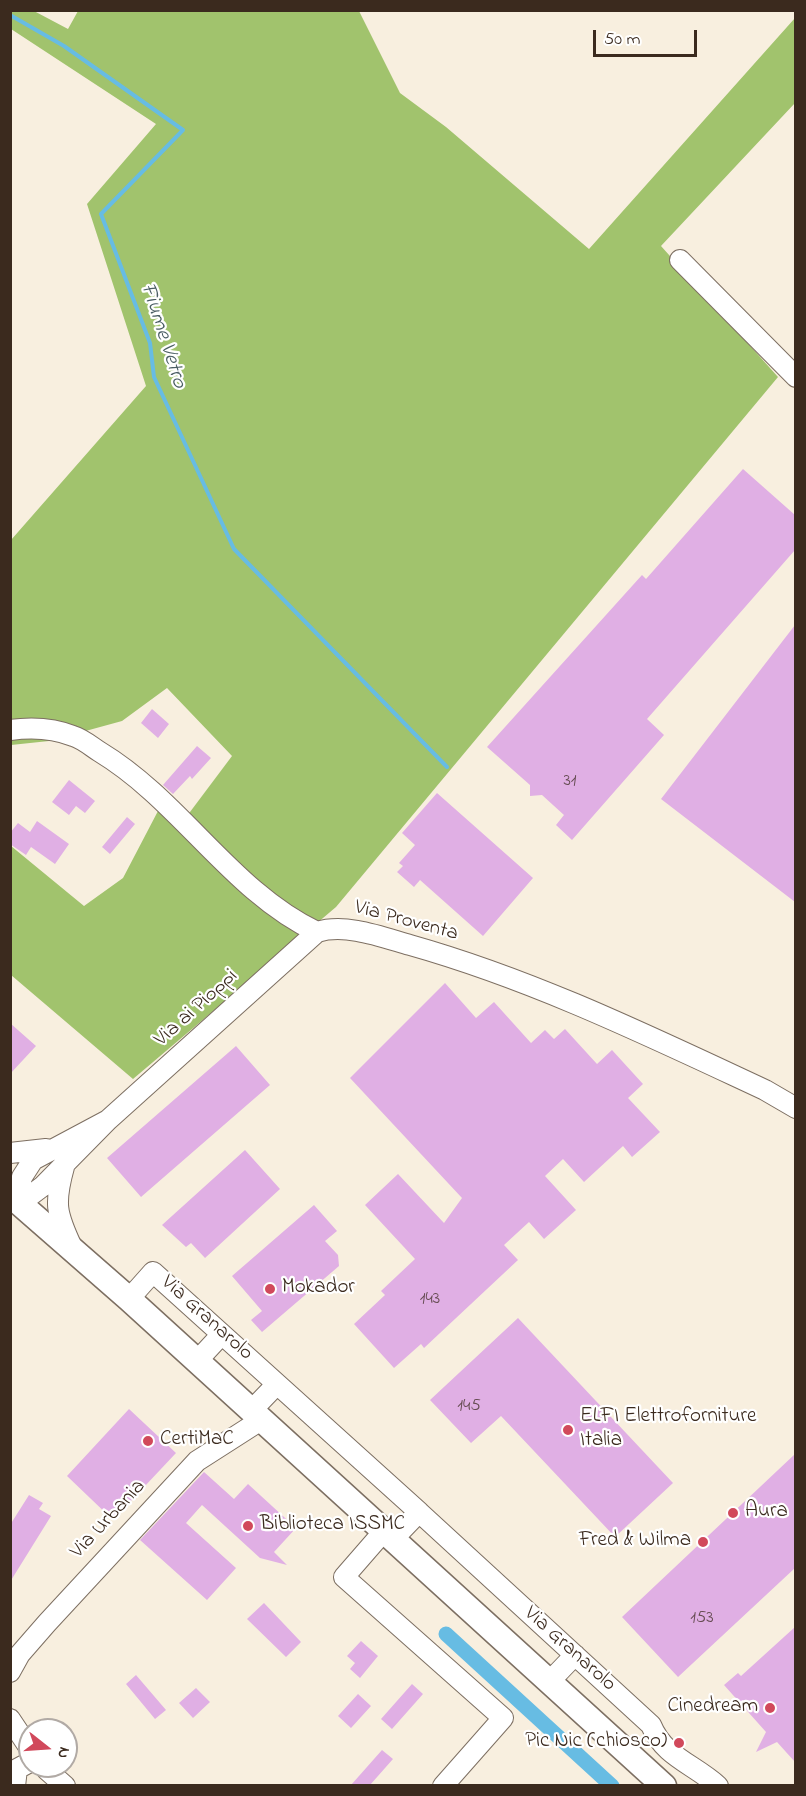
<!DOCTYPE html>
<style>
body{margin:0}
#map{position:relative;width:806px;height:1796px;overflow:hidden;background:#f8efdf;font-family:"Indie Flower",sans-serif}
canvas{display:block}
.frame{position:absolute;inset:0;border:12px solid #3b2a1e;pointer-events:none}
.north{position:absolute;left:18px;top:1718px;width:60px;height:60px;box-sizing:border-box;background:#fff;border:2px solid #b1aaa5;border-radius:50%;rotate:107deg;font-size:16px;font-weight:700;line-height:24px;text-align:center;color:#3b2a1e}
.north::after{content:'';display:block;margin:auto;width:21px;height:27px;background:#d1495b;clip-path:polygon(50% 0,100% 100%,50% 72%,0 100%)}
.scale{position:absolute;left:593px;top:30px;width:104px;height:27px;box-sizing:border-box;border:3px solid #3b2a1e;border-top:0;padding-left:8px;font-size:18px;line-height:21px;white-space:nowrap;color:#3b2a1e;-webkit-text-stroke:4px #fff;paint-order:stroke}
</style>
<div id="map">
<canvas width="806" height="1796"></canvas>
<div class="frame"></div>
<div class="north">N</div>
<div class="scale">50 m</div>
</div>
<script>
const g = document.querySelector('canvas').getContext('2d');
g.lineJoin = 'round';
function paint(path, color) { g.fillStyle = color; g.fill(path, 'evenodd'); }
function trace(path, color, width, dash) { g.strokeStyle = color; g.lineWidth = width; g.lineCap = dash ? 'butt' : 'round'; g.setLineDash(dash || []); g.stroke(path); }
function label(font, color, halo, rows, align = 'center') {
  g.font = font + ' "Indie Flower",sans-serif'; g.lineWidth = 4.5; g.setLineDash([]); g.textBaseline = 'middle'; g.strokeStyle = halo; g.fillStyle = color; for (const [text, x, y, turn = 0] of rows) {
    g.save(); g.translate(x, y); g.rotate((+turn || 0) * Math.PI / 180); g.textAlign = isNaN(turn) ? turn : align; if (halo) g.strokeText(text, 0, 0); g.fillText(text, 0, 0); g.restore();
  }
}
paint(new Path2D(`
 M 11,11 L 34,11 L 68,29 L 78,11 L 359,11 L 400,93 L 446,127 L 589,249 L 795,18 L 795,103 L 661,246 L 778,377 L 336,907 L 133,1079 L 11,975 L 11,846 L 84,906 L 123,878 L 158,811 L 178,828 L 232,756 L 167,688 L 122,721 L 49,741 L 11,745 L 11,540 L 146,386 L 87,204 L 156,124 L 11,29 Z`), '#a1c36d');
trace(new Path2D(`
 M 10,15 L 64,46 L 183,130 L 101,214 L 150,343 L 154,377 L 234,549 L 447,767`), '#67bce3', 4);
trace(new Path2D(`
 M 446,1634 L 612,1786`), '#67bce3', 15);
paint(new Path2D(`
 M 743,469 L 795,515 L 795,550 L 647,719 L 664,735 L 572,840 L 556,825 L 564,815 L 542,795 L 530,796 L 530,785 L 487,747 L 642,575 L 646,579 Z
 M 795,625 L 795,902 L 661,799 Z
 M 152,709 L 169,724 L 158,738 L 141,723 Z
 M 197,746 L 211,758 L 192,779 L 190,776 L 173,794 L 163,785 Z
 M 69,780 L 95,801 L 85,813 L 76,806 L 69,815 L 52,802 Z
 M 437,793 L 533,878 L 483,936 L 420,880 L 414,887 L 397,872 L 403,866 L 399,863 L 415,845 L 402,833 Z
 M 127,817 L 135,824 L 110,854 L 102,847 Z
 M 37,821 L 69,844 L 55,864 L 31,847 L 26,855 L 10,844 L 10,833 L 18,823 L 30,832 Z
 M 445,983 L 476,1018 L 494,1002 L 531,1043 L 545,1030 L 554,1039 L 565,1029 L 597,1064 L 612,1050 L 643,1084 L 628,1098 L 660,1132 L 632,1157 L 623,1146 L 584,1182 L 563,1159 L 545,1176 L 576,1210 L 544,1239 L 529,1222 L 504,1245 L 518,1260 L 424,1348 L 421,1344 L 394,1368 L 354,1324 L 385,1295 L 381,1291 L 415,1259 L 365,1205 L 398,1174 L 444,1223 L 462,1198 L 350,1078 Z
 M 10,1023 L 36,1046 L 10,1074 Z
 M 236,1046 L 270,1085 L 141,1197 L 107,1158 Z
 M 245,1150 L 280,1189 L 205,1258 L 191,1243 L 186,1247 L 162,1225 Z
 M 314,1205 L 337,1231 L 325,1241 L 338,1255 L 339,1266 L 262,1332 L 251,1320 L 262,1311 L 232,1276 Z
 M 518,1318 L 673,1483 L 615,1537 L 501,1416 L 471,1443 L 430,1400 Z
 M 129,1409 L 176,1453 L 113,1520 L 67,1476 Z
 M 795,1454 L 795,1568 L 678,1677 L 622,1617 Z
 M 204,1472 L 234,1499 L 248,1484 L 296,1528 L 274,1552 L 287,1565 L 260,1558 L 202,1505 L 186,1523 L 236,1568 L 207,1600 L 140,1540 Z
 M 29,1495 L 43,1503 L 39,1509 L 51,1516 L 10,1582 L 10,1525 Z
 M 264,1603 L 301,1642 L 286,1657 L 247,1619 Z
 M 795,1627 L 795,1762 L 777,1742 L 756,1752 L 766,1732 L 724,1685 L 738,1673 L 741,1676 Z
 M 361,1641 L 378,1656 L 360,1678 L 350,1669 L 355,1663 L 347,1656 Z
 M 136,1675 L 166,1710 L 155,1719 L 126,1684 Z
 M 412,1684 L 423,1694 L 392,1729 L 381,1719 Z
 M 196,1688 L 210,1702 L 193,1718 L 179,1703 Z
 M 358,1694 L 371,1706 L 351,1728 L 338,1716 Z
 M 382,1750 L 393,1759 L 370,1785 L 351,1785 Z`), '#e0afe4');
const minor = new Path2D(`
 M 680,260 L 796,377
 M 10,730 C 32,727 53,728 73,736 C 83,739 92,747 100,752 C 181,801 232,892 317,932 C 346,923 382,937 410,945 C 534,980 649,1036 765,1090 L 796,1108
 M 108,1120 L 33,1160 L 22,1177 L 16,1200 L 31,1195 L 43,1186 L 108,1120 L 317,932
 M 10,1153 L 46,1149
 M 64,1167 C 54,1203 56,1213 72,1247
 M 129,1299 L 153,1272 L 419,1512 L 393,1539
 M 197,1361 L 222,1334
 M 251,1411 L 277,1384
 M 419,1512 L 651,1725 C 664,1757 694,1764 718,1786
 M 384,1531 L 344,1577 L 503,1718 L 443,1786
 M 10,1672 L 20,1654 L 47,1623 L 197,1461 L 261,1420
 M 550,1681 L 575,1655
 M 10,1719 L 30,1749
 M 47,1770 L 65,1786
 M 15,1786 L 17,1769 L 30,1762`);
const major = new Path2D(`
 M 10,1195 L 129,1299 L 664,1786`);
trace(minor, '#7d6f62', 22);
trace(major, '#7d6f62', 27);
trace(minor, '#fff', 20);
trace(major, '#fff', 24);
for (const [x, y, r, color] of [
 [270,1289,6,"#d1495b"],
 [568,1430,6,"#d1495b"],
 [148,1441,6,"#d1495b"],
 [733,1513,6,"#d1495b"],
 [248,1526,6,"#d1495b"],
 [703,1542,6,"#d1495b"],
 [770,1708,6,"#d1495b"],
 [679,1743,6,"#d1495b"]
]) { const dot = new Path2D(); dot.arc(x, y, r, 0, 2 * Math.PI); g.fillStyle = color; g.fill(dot); trace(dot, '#fff', 2); }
label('18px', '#644b50', null, [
 ["31",570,782],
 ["143",430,1300],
 ["145",469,1407],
 ["153",702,1619]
]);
label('21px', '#3b2a1e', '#fff', [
 ["Via Proventa",406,922,15],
 ["Via ai Pioppi",197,1009,-42],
 ["Via Granarolo",206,1319,42],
 ["Via Urbania",109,1520,-47],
 ["Via Granarolo",569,1650,42]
]);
label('21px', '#3b2a1e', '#fff', [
 ["Mokador",282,1289],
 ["ELFI Elettroforniture",580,1418],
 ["Italia",580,1442],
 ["CertiMaC",160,1441],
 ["Aura",745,1513],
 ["Biblioteca ISSMC",260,1526],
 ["Fred & Wilma",691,1542,"right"],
 ["Cinedream",758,1708,"right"],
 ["Pic Nic (chiosco)",667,1743,"right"]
], 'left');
label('italic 22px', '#4a5d63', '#fff', [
 ["Fiume Vetro",162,336,72]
]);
</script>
